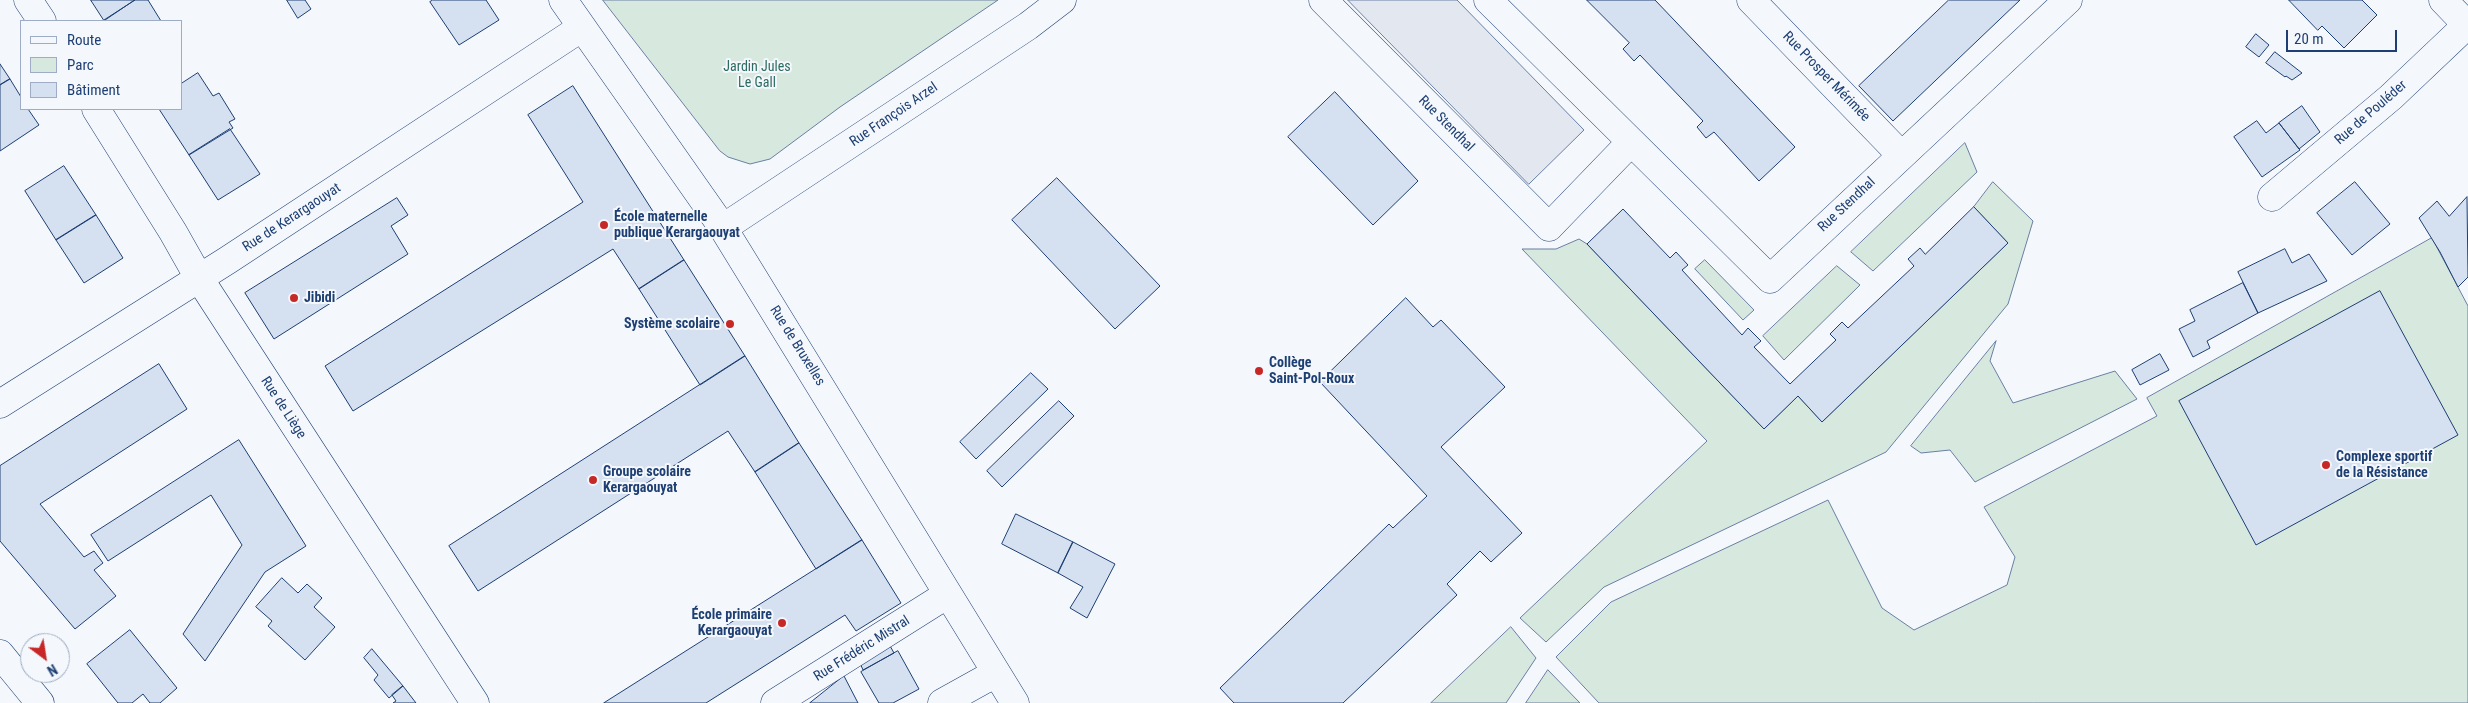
<!DOCTYPE html>
<meta charset="utf-8">
<style>
body{margin:0}
#map{position:relative;width:2468px;height:703px;overflow:hidden;background:#f4f7fb;font-family:"Roboto Condensed",sans-serif}
canvas{display:block}
.legend{position:absolute;left:20px;top:20px;width:162px;height:90px;box-sizing:border-box;background:#f4f7fb;border:1px solid #9eadc5;margin:0;padding:6px 9px;list-style:none;font-size:15px;color:#1d3f73}
.legend li{display:flex;align-items:center;gap:10px;height:25px}
.legend b{width:25px;border:1px solid #9eadc5}
.north{position:absolute;left:20px;top:633px;width:50px;height:50px;box-sizing:border-box;background:#f4f7fb;border:1px solid #9eadc5;border-radius:50%;rotate:149deg;font-size:14px;font-weight:700;line-height:20px;text-align:center;color:#1d3f73}
.north::after{content:'';display:block;margin:auto;width:18px;height:22px;background:#c62828;clip-path:polygon(50% 0,100% 100%,50% 72%,0 100%)}
.scale{position:absolute;left:2286px;top:30px;width:111px;height:22px;box-sizing:border-box;border:2px solid #1d3f73;border-top:0;padding-left:6px;font-size:15px;line-height:18px;white-space:nowrap;color:#1d3f73;-webkit-text-stroke:4px #f4f7fb;paint-order:stroke}
</style>
<div id="map">
<canvas width="2468" height="703"></canvas>
<ul class="legend">
<li><b style="height:6px;background:#f4f7fb"></b>Route</li>
<li><b style="height:14px;background:#d7e8df"></b>Parc</li>
<li><b style="height:14px;background:#d5e0f0"></b>Bâtiment</li>
</ul>
<div class="north">N</div>
<div class="scale">20 m</div>
</div>
<script>
const g = document.querySelector('canvas').getContext('2d');
g.lineJoin = 'round';
function paint(path, color) { g.fillStyle = color; g.fill(path, 'evenodd'); }
function trace(path, color, width, dash) { g.strokeStyle = color; g.lineWidth = width; g.lineCap = dash ? 'butt' : 'round'; g.setLineDash(dash || []); g.stroke(path); }
function label(font, color, halo, rows, align = 'center') {
  g.font = font + ' "Roboto Condensed",sans-serif'; g.lineWidth = 4; g.setLineDash([]); g.textBaseline = 'middle'; g.strokeStyle = halo; g.fillStyle = color; for (const [text, x, y, turn = 0] of rows) {
    g.save(); g.translate(x, y); g.rotate((+turn || 0) * Math.PI / 180); g.textAlign = isNaN(turn) ? turn : align; if (halo) g.strokeText(text, 0, 0); g.fillText(text, 0, 0); g.restore();
  }
}
const green = new Path2D(`
 M 603,0 L 998,0 L 840,107 L 770,159 L 750,164 L 728,157 L 720,151 Z
 M 1965,143 L 1977,172 L 1873,271 L 1851,252 Z
 M 1993,182 L 2033,221 L 2008,304 L 1886,452 L 1604,587 L 1546,642 L 1520,618 L 1707,441 L 1522,249 L 1556,249 L 1579,239 L 1587,244 L 1764,429 L 1798,396 L 1822,422 L 2008,243 L 1974,207 Z
 M 2432,238 L 2468,306 L 2468,703 L 1599,703 L 1556,657 L 1611,602 L 1828,500 L 1882,608 L 1914,630 L 2007,585 L 2015,557 L 1984,507 L 2157,416 L 2147,398 Z
 M 1705,260 L 1754,310 L 1743,320 L 1695,269 Z
 M 1837,266 L 1860,285 L 1784,360 L 1763,336 Z
 M 1996,341 L 1990,361 L 2013,403 L 2115,371 L 2137,399 L 1975,482 L 1950,450 L 1921,453 L 1911,446 Z
 M 1511,627 L 1536,658 L 1506,703 L 1431,703 Z
 M 1548,670 L 1580,703 L 1526,703 Z`);
paint(green, '#d7e8df');
trace(green, '#687fa3', 1);
const parking = new Path2D(`
 M 1348,0 L 1457,0 L 1584,130 L 1529,184 Z`);
paint(parking, '#e3e8f0');
trace(parking, '#687fa3', 1);
const building = new Path2D(`
 M 91,0 L 135,0 L 104,20 Z
 M 135,0 L 148,0 L 161,21 L 104,21 Z
 M 287,0 L 305,0 L 311,9 L 298,18 Z
 M 433,0 L 486,0 L 499,20 L 459,45 L 430,2 Z
 M 1587,0 L 1655,0 L 1795,147 L 1759,181 L 1714,132 L 1706,138 L 1697,127 L 1703,121 L 1640,55 L 1634,61 L 1623,49 L 1629,43 Z
 M 1949,0 L 2020,0 L 1893,121 L 1859,86 Z
 M 2289,0 L 2362,0 L 2377,15 L 2344,48 L 2322,26 L 2318,30 Z
 M 2256,34 L 2269,45 L 2259,57 L 2246,47 Z
 M 2275,52 L 2302,73 L 2292,80 L 2286,76 L 2285,77 L 2266,63 Z
 M 0,64 L 10,79 L 0,85 Z
 M 198,73 L 213,96 L 219,93 L 235,119 L 229,122 L 233,128 L 189,155 L 159,109 L 181,109 L 181,84 Z
 M 10,79 L 21,97 L 21,109 L 28,109 L 39,125 L 0,151 L 0,85 Z
 M 573,86 L 684,260 L 639,289 L 613,249 L 353,411 L 325,366 L 583,202 L 528,115 Z
 M 1335,92 L 1418,181 L 1373,225 L 1288,137 Z
 M 2302,106 L 2320,132 L 2299,149 L 2279,123 Z
 M 2257,121 L 2266,133 L 2279,123 L 2300,150 L 2262,177 L 2234,137 Z
 M 230,129 L 260,174 L 218,200 L 189,155 Z
 M 64,166 L 96,215 L 56,240 L 25,191 Z
 M 1057,178 L 1160,286 L 1115,329 L 1012,220 Z
 M 2355,182 L 2390,224 L 2352,255 L 2317,213 Z
 M 2467,197 L 2468,277 L 2458,287 L 2440,252 L 2419,218 L 2437,201 L 2449,216 Z
 M 397,198 L 408,215 L 391,226 L 408,254 L 274,339 L 245,293 Z
 M 1974,207 L 2008,243 L 1822,422 L 1798,396 L 1764,429 L 1587,244 L 1623,209 L 1670,258 L 1676,252 L 1688,265 L 1682,270 L 1742,335 L 1748,328 L 1761,341 L 1754,347 L 1790,384 L 1836,340 L 1830,334 L 1842,322 L 1848,328 L 1914,266 L 1908,259 L 1920,248 L 1925,254 Z
 M 96,215 L 123,258 L 84,283 L 56,240 Z
 M 2285,249 L 2292,263 L 2309,254 L 2327,281 L 2258,313 L 2238,272 Z
 M 684,260 L 745,356 L 700,385 L 639,289 Z
 M 2243,283 L 2258,313 L 2207,341 L 2210,348 L 2193,357 L 2179,329 L 2195,321 L 2190,310 Z
 M 2380,291 L 2458,435 L 2256,545 L 2179,401 Z
 M 1406,298 L 1433,327 L 1441,320 L 1505,387 L 1441,447 L 1522,533 L 1491,562 L 1480,551 L 1447,584 L 1457,595 L 1343,703 L 1234,703 L 1220,688 L 1389,524 L 1393,528 L 1427,496 L 1320,382 Z
 M 2160,354 L 2169,370 L 2140,385 L 2132,370 Z
 M 745,356 L 799,443 L 755,472 L 728,431 L 478,591 L 449,546 Z
 M 159,364 L 187,409 L 40,504 L 84,557 L 94,551 L 103,563 L 94,570 L 116,596 L 75,629 L 0,541 L 0,466 Z
 M 1031,373 L 1048,389 L 976,459 L 960,442 Z
 M 1059,401 L 1074,416 L 1002,487 L 987,471 Z
 M 239,440 L 306,546 L 265,572 L 205,661 L 183,634 L 242,545 L 211,495 L 108,561 L 91,535 Z
 M 799,443 L 862,540 L 816,569 L 755,472 Z
 M 1016,514 L 1073,542 L 1058,573 L 1002,544 Z
 M 862,540 L 901,603 L 856,631 L 845,615 L 706,703 L 604,703 Z
 M 1073,542 L 1115,564 L 1087,618 L 1070,608 L 1083,587 L 1058,573 Z
 M 282,578 L 298,593 L 307,584 L 322,598 L 314,607 L 335,627 L 305,660 L 268,626 L 272,621 L 256,607 Z
 M 130,630 L 177,688 L 160,703 L 150,703 L 143,694 L 132,703 L 118,703 L 87,664 Z
 M 889,644 L 894,653 L 863,670 L 860,663 Z
 M 372,649 L 403,686 L 389,698 L 374,680 L 378,675 L 364,658 Z
 M 898,651 L 919,689 L 893,703 L 879,703 L 861,672 Z
 M 844,676 L 858,703 L 810,703 Z
 M 403,686 L 416,703 L 393,703 L 396,701 L 392,695 Z`);
paint(building, '#d5e0f0');
trace(building, '#1d3f73', 1);
const street = new Path2D(`
 M 28,0 L 42,21
 M 563,0 L 723,228 L 1015,703
 M 1323,0 L 1549,227 L 1631,142
 M 1488,0 L 1770,279 L 2068,0
 M 1751,0 L 1901,155
 M 2443,0 L 2468,26
 M 96,109 L 173,232 L 199,278 L 475,703
 M 2272,197 L 2391,97 L 2467,25
 M 723,228 L 1028,26 L 1062,0
 M 0,404 L 228,260 L 581,28
 M 775,703 L 948,594
 M 942,703 L 996,673`);
const secondary = new Path2D(`
 M 0,654 L 40,703`);
trace(street, '#1d3f73', 29);
trace(secondary, '#1d3f73', 29);
trace(street, '#f4f7fb', 28);
trace(secondary, '#f4f7fb', 28);
for (const [x, y, r, color] of [
 [604,225,5,"#c62828"],
 [294,298,5,"#c62828"],
 [730,324,5,"#c62828"],
 [1259,371,5,"#c62828"],
 [2326,465,5,"#c62828"],
 [593,480,5,"#c62828"],
 [782,623,5,"#c62828"]
]) { const dot = new Path2D(); dot.arc(x, y, r, 0, 2 * Math.PI); g.fillStyle = color; g.fill(dot); trace(dot, '#f4f7fb', 2); }
label('14px', '#2c6c60', '#f4f7fb', [
 ["Jardin Jules",757,67],
 ["Le Gall",757,83]
]);
label('14px', '#1d3f73', '#f4f7fb', [
 ["Rue Prosper Mérimée",1826,77,46],
 ["Rue de Pouléder",2371,113,-41],
 ["Rue François Arzel",894,115,-34],
 ["Rue Stendhal",1446,124,45],
 ["Rue Stendhal",1847,205,-43],
 ["Rue de Kerargaouyat",292,218,-33],
 ["Rue de Bruxelles",797,346,58],
 ["Rue de Liège",283,408,57],
 ["Rue Frédéric Mistral",862,649,-32]
]);
label('bold 14px', '#1d3f73', '#f4f7fb', [
 ["École maternelle",614,217],
 ["publique Kerargaouyat",614,233],
 ["Jibidi",304,298],
 ["Système scolaire",720,324,"right"],
 ["Collège",1269,363],
 ["Saint-Pol-Roux",1269,379],
 ["Complexe sportif",2336,457],
 ["de la Résistance",2336,473],
 ["Groupe scolaire",603,472],
 ["Kerargaouyat",603,488],
 ["École primaire",772,615,"right"],
 ["Kerargaouyat",772,631,"right"]
], 'left');
</script>
